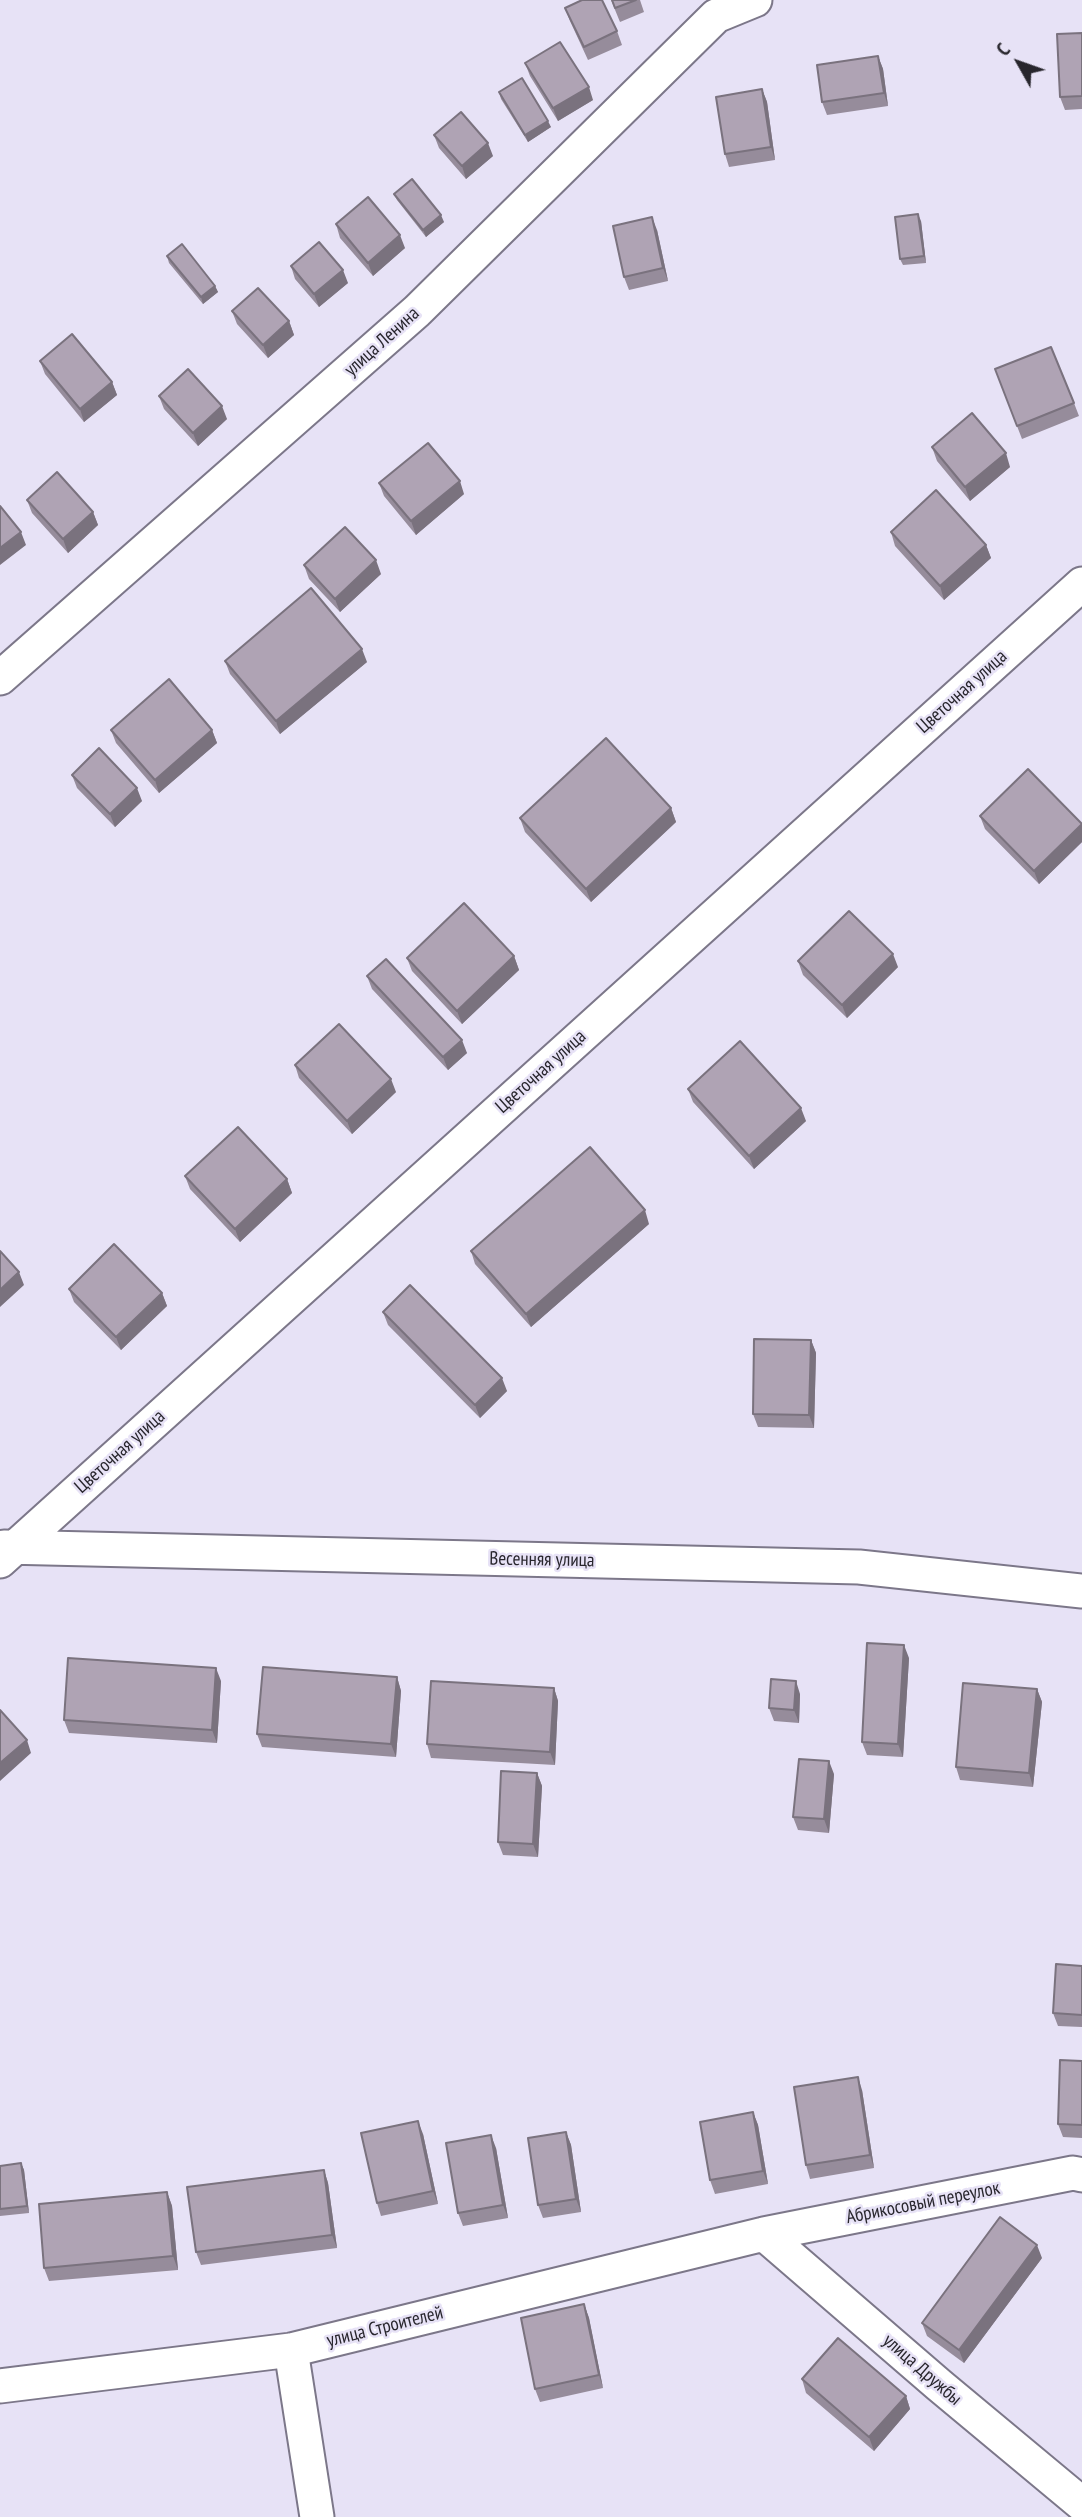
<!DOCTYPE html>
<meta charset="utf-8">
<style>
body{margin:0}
#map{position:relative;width:1082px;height:2517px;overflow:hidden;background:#e7e2f6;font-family:"PT Sans Narrow",sans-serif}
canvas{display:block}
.north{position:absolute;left:984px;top:28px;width:70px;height:70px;-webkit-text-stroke:5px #e7e2f6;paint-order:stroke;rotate:310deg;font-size:19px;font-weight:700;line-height:28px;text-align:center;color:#28262d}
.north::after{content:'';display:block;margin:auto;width:24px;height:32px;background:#28262d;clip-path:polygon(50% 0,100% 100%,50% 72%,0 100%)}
</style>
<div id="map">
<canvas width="1082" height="2517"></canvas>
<div class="north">С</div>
</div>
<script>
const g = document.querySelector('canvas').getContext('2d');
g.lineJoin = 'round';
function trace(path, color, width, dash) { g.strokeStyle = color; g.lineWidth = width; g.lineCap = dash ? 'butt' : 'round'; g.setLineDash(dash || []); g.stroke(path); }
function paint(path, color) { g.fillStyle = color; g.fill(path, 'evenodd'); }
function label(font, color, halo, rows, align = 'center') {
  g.font = font + ' "PT Sans Narrow",sans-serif'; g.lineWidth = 5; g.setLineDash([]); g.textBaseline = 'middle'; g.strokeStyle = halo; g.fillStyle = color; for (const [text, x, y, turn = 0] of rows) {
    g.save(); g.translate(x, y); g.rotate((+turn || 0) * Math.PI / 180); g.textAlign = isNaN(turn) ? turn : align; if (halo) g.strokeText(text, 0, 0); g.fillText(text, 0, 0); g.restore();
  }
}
const minor = new Path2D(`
 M 0,678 L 417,311 L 716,16 L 755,0
 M 4,1547 L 859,1567 L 1082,1591
 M 0,1561 L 1082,584
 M 764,2234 L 939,2385 L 1082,2504
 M 291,2350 L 317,2517
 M 0,2386 L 291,2350 L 764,2234 L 1073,2173 L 1082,2175`);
trace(minor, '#7c7789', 37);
trace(minor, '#fff', 33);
paint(new Path2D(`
 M 611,0 L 640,0 L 644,12 L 620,22 Z
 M 565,8 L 617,31 L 622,45 L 588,60 L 570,21 Z
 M 1082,33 L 1082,109 L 1065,110 L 1060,97 Z
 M 878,56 L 883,69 L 888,106 L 827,115 L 822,102 Z
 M 525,63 L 593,100 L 558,121 L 530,76 Z
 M 762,89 L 767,102 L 775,160 L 729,167 L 725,154 Z
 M 499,92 L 551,127 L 528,142 L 501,99 Z
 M 434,135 L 493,156 L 466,179 L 439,148 Z
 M 394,194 L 444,222 L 426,237 L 397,200 Z
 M 921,221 L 926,263 L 903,265 L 900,259 Z
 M 336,224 L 405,248 L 373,276 L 340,238 Z
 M 657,230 L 668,281 L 629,290 L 624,277 Z
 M 167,256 L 215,286 L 218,292 L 203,304 L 169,263 Z
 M 291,266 L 348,283 L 319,307 L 295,279 Z
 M 232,311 L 289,321 L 294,335 L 268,358 L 237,324 Z
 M 40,361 L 112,382 L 117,395 L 84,422 L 45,374 Z
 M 995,369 L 1074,403 L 1079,416 L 1022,439 Z
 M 159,396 L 227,419 L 198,446 L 164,409 Z
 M 932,447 L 1010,467 L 970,501 L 937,461 Z
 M 379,483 L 464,494 L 416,535 L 384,496 Z
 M 27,500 L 93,512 L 98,525 L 68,553 L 32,513 Z
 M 891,532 L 986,545 L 991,558 L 944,600 L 895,546 Z
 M 304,565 L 381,574 L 340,612 L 309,579 Z
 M 225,661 L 367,662 L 280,734 L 230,674 Z
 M 111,730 L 212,730 L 217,743 L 159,793 L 116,743 Z
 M 72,775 L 142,801 L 115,827 L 77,788 Z
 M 671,808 L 676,822 L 591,902 L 525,832 L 520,818 Z
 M 980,816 L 1082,824 L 1082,842 L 1039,884 L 985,829 Z
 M 514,956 L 519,970 L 462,1024 L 412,971 L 407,958 Z
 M 798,961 L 898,967 L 847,1018 L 803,975 Z
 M 367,976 L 467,1053 L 448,1070 L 372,989 Z
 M 295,1065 L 396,1092 L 352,1134 L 299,1078 Z
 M 688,1089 L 806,1121 L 754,1169 L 693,1102 Z
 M 185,1176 L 287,1179 L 292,1193 L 240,1242 L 190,1189 Z
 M 649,1224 L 531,1327 L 475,1264 L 471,1251 Z
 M 69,1289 L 162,1293 L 167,1306 L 121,1350 L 74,1302 Z
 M 383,1312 L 507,1391 L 480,1418 L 388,1325 Z
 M 811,1340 L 816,1353 L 814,1428 L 758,1427 L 753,1414 Z
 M 909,1658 L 903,1757 L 867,1755 L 862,1742 Z
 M 397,1677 L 401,1691 L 396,1757 L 262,1747 L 257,1734 Z
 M 221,1681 L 217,1743 L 69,1733 L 64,1720 Z
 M 554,1688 L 558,1701 L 555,1765 L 431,1758 L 427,1744 Z
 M 1037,1689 L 1042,1702 L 1033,1787 L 960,1780 L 956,1767 Z
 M 800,1694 L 799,1723 L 774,1721 L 769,1708 Z
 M 537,1773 L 542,1786 L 538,1857 L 503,1855 L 498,1842 Z
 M 834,1774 L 829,1833 L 798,1830 L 793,1817 Z
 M 1082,1966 L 1082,2027 L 1058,2026 L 1053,2013 Z
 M 1082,2061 L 1082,2138 L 1063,2137 L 1058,2124 Z
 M 862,2090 L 874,2168 L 810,2179 L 806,2165 Z
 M 753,2112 L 758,2125 L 768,2184 L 715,2194 L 710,2180 Z
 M 566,2132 L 571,2145 L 581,2212 L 543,2218 L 538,2205 Z
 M 423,2134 L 438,2204 L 381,2216 L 377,2203 Z
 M 496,2148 L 508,2218 L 463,2226 L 458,2213 Z
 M 21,2163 L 24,2170 L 29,2213 L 0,2216 L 0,2166 Z
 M 324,2170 L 328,2183 L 337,2248 L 201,2265 L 196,2252 Z
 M 167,2192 L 172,2206 L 178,2270 L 49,2281 L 44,2268 Z
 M 1042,2258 L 964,2363 L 927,2336 L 922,2323 Z
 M 584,2304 L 589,2318 L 603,2388 L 540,2402 L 535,2389 Z
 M 802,2379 L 906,2396 L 910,2409 L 874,2451 L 806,2393 Z`), '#968c9b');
paint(new Path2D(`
 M 878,56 L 883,69 L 888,106 L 884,93 Z
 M 589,87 L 593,100 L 558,121 L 553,108 Z
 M 762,89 L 767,102 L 775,160 L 771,147 Z
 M 548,121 L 551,127 L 528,142 L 525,135 Z
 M 488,143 L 493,156 L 466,179 L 462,166 Z
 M 918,214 L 921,221 L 926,263 L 924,256 Z
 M 441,215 L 444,222 L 426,237 L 423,230 Z
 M 652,217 L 657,230 L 668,281 L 663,268 Z
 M 400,235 L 405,248 L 373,276 L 368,263 Z
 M 343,270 L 348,283 L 319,307 L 314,294 Z
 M 215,286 L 218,292 L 203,304 L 201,297 Z
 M 289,321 L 294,335 L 268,358 L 263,345 Z
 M 112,382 L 117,395 L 84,422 L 80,409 Z
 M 222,406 L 227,419 L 198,446 L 193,433 Z
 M 1006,453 L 1010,467 L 970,501 L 965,487 Z
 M 460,481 L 464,494 L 416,535 L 411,521 Z
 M 93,512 L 98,525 L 68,553 L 63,539 Z
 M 21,532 L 26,545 L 0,565 L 0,548 Z
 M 986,545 L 991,558 L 944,600 L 940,586 Z
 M 376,560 L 381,574 L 340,612 L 335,599 Z
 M 362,649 L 367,662 L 280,734 L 276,721 Z
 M 212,730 L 217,743 L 159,793 L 155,780 Z
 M 137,788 L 142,801 L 115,827 L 110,814 Z
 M 671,808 L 676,822 L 591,902 L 586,889 Z
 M 1082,824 L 1082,842 L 1039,884 L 1034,871 Z
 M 893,954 L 898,967 L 847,1018 L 842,1005 Z
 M 514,956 L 519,970 L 462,1024 L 457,1011 Z
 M 462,1040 L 467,1053 L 448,1070 L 443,1057 Z
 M 391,1079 L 396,1092 L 352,1134 L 347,1121 Z
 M 801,1108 L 806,1121 L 754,1169 L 749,1156 Z
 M 287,1179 L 292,1193 L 240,1242 L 235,1229 Z
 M 645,1210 L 649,1224 L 531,1327 L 526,1314 Z
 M 19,1272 L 24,1285 L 0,1307 L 0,1290 Z
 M 162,1293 L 167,1306 L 121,1350 L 116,1337 Z
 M 811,1340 L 816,1353 L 814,1428 L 809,1415 Z
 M 502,1378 L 507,1391 L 480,1418 L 475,1405 Z
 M 904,1645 L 909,1658 L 903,1757 L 898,1744 Z
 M 216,1668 L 221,1681 L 217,1743 L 212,1730 Z
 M 397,1677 L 401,1691 L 396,1757 L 391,1744 Z
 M 796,1681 L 800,1694 L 799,1723 L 794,1710 Z
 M 554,1688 L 558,1701 L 555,1765 L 550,1752 Z
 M 1037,1689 L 1042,1702 L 1033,1787 L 1029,1773 Z
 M 27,1740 L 31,1753 L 0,1781 L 0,1763 Z
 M 829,1761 L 834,1774 L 829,1833 L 824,1819 Z
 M 537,1773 L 542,1786 L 538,1857 L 533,1844 Z
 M 858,2077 L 862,2090 L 874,2168 L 870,2155 Z
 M 753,2112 L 758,2125 L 768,2184 L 763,2171 Z
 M 418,2121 L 423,2134 L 438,2204 L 433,2191 Z
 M 566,2132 L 571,2145 L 581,2212 L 576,2199 Z
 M 491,2135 L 496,2148 L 508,2218 L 503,2205 Z
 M 21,2163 L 24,2170 L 29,2213 L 27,2206 Z
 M 324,2170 L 328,2183 L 337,2248 L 332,2235 Z
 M 167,2192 L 172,2206 L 178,2270 L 173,2256 Z
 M 1037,2245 L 1042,2258 L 964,2363 L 959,2350 Z
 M 584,2304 L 589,2318 L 603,2388 L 599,2375 Z
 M 906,2396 L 910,2409 L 874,2451 L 869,2437 Z`), '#7a727e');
const building = new Path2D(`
 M 582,0 L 602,0 L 617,31 L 584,47 L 565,8 Z
 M 612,0 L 636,0 L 615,8 Z
 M 1082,33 L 1082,96 L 1060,97 L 1057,34 Z
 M 560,42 L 589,87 L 553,108 L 525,63 Z
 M 878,56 L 884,93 L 822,102 L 817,65 Z
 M 522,78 L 548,121 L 525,135 L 499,92 Z
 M 762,89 L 771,147 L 725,154 L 716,97 Z
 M 461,112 L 488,143 L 462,166 L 434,135 Z
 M 412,179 L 441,215 L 423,230 L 394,194 Z
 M 368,197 L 400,235 L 368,263 L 336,224 Z
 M 918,214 L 924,256 L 900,259 L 895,217 Z
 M 652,217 L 663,268 L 624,277 L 613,226 Z
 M 319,242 L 343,270 L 314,294 L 291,266 Z
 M 182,244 L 215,286 L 201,297 L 167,256 Z
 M 258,288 L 289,321 L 263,345 L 232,311 Z
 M 72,334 L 112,382 L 80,409 L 40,361 Z
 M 1051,347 L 1074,403 L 1017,426 L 995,369 Z
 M 188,369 L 222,406 L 193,433 L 159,396 Z
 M 972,413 L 1006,453 L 965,487 L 932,447 Z
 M 428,443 L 460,481 L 411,521 L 379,483 Z
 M 57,472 L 93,512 L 63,539 L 27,500 Z
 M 936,490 L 986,545 L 940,586 L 891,532 Z
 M 0,506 L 21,532 L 0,548 Z
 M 345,527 L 376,560 L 335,599 L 304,565 Z
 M 311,588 L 362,649 L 276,721 L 225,661 Z
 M 169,679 L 212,730 L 155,780 L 111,730 Z
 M 606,738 L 671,808 L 586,889 L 520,818 Z
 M 99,748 L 137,788 L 110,814 L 72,775 Z
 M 1028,769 L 1082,824 L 1034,871 L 980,816 Z
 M 464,903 L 514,956 L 457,1011 L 407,958 Z
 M 849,911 L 893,954 L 842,1005 L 798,961 Z
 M 386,959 L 462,1040 L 443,1057 L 367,976 Z
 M 339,1024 L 391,1079 L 347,1121 L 295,1065 Z
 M 740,1041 L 801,1108 L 749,1156 L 688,1089 Z
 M 238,1127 L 287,1179 L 235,1229 L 185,1176 Z
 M 590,1147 L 645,1210 L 526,1314 L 471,1251 Z
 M 114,1244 L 162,1293 L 116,1337 L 69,1289 Z
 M 0,1251 L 19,1272 L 0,1290 Z
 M 410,1285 L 502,1378 L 475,1405 L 383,1312 Z
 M 754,1339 L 811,1340 L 809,1415 L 753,1414 Z
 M 867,1643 L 904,1645 L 898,1744 L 862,1742 Z
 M 68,1658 L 216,1668 L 212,1730 L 64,1720 Z
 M 263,1667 L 397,1677 L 391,1744 L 257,1734 Z
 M 771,1679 L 796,1681 L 794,1710 L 769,1708 Z
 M 431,1681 L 554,1688 L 550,1752 L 427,1744 Z
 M 963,1683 L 1037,1689 L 1029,1773 L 956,1767 Z
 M 0,1710 L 27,1740 L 0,1763 Z
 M 799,1759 L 829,1761 L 824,1819 L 793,1817 Z
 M 501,1771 L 537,1773 L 533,1844 L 498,1842 Z
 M 1056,1964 L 1082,1966 L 1082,2015 L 1053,2013 Z
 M 1060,2060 L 1082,2061 L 1082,2125 L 1058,2124 Z
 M 858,2077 L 870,2155 L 806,2165 L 794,2087 Z
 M 753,2112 L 763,2171 L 710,2180 L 700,2122 Z
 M 418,2121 L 433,2191 L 377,2203 L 361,2133 Z
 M 566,2132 L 576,2199 L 538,2205 L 528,2138 Z
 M 491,2135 L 503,2205 L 458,2213 L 446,2143 Z
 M 21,2163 L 27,2206 L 0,2209 L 0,2166 Z
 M 324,2170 L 332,2235 L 196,2252 L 187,2187 Z
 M 167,2192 L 173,2256 L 44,2268 L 39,2204 Z
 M 1000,2217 L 1037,2245 L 959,2350 L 922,2323 Z
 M 584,2304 L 599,2375 L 535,2389 L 521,2318 Z
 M 838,2338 L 906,2396 L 869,2437 L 802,2379 Z`);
paint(building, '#afa3b4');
trace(building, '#7a727e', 2);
label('19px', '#28262d', '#e7e2f6', [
 ["улица Ленина",382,342,-42],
 ["Цветочная улица",962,692,-42],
 ["Цветочная улица",541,1072,-42],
 ["Цветочная улица",120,1452,-42],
 ["Весенняя улица",542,1560,1],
 ["Абрикосовый переулок",923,2203,-11],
 ["улица Строителей",385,2327,-14],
 ["улица Дружбы",922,2370,41]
]);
</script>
